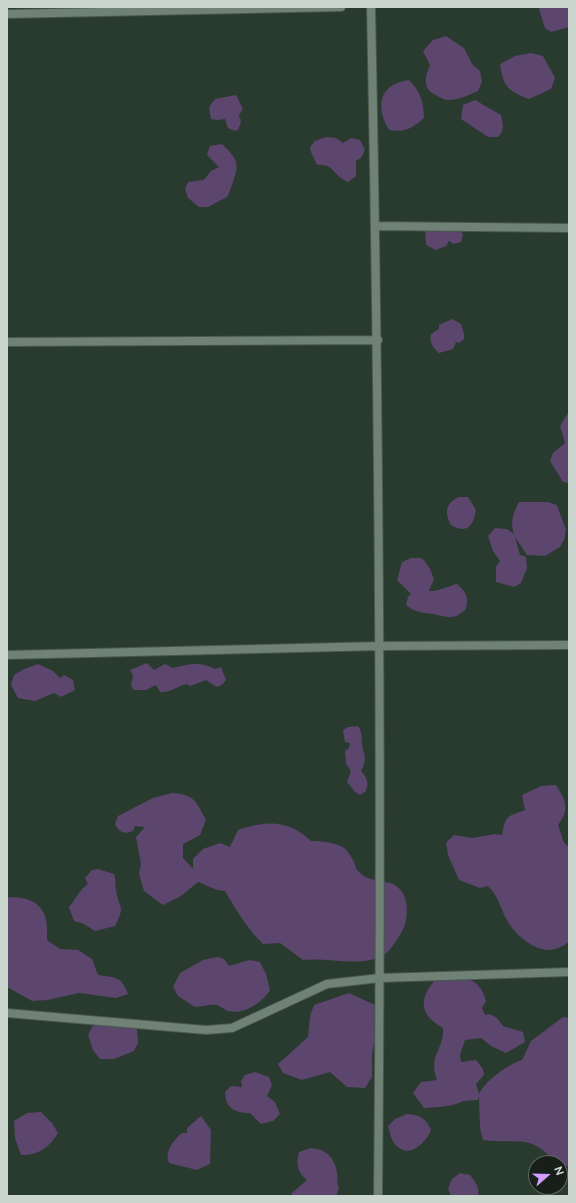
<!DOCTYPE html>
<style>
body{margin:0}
#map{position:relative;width:576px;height:1203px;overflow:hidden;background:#293a2f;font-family:Raleway,sans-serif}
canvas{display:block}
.frame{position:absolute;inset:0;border:8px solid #cbd6ce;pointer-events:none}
.north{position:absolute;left:528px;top:1155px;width:40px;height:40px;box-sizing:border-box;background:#181f1a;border:1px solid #606862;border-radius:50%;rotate:70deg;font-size:11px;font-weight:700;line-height:16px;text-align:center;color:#cbd6ce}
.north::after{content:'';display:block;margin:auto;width:14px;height:18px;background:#d29dfd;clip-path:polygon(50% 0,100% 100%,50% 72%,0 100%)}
</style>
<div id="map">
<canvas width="576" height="1203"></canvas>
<div class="frame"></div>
<div class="north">N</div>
</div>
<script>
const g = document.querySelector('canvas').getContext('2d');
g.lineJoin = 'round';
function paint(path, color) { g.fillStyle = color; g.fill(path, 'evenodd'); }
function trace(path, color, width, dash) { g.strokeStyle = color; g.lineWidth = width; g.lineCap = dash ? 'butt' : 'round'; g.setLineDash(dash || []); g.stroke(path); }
paint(new Path2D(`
 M 541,7 L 569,7 L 569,27 L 551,32 L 545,28 L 539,9 Z
 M 446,36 L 464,48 L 472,64 L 480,71 L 482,82 L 478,91 C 469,95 459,100 448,100 C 444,100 440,97 436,95 C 422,89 425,77 430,65 L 423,51 L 433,40 Z
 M 531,53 L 543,56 L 555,78 L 551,89 L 529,99 C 507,90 504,88 500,64 L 515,56 Z
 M 409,80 C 420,91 424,102 424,118 C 413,128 404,133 389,130 C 375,106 379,84 409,80 Z
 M 236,95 L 243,109 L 239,115 L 241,122 L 238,130 L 235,131 L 228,128 L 225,119 L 217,120 L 211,119 L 209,107 L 215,99 Z
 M 475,100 L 501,115 C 503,124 505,130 498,137 L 488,137 L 461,119 L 463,105 Z
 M 326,137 L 336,138 L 343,143 L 351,138 L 360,140 L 365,150 L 361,158 L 356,161 L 356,176 L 348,182 C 333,176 334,163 317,165 L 311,152 L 310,147 L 315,141 Z
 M 222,144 C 237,159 240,162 233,182 C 231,187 230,192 227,197 L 208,207 L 199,207 L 188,198 L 185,189 L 188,182 L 204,180 L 211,171 L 219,167 L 207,155 L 210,146 Z
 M 455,226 L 463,234 L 461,242 L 453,244 L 449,241 L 446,246 L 436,250 L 426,245 L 425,229 Z
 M 452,319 L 461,324 L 464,334 L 464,339 L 459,343 L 456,342 L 453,349 L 439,353 C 433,348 429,342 431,334 L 439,329 L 439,325 Z
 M 568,413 L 569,413 L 569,483 L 563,482 L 550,461 L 553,453 L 565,443 L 560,426 Z
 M 459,497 L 468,497 L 476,510 C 473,527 467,534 451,525 C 444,513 446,502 459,497 Z
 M 519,502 L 548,502 L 557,505 L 566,530 L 564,540 L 560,547 L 545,556 L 527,555 L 515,537 L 520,555 L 526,557 L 527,568 L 521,583 L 514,587 L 496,582 L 496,567 L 500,561 L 493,551 L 488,536 L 495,528 L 507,529 L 514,534 C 510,521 513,514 519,502 Z
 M 411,558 L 420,558 L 424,560 L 430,569 L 434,579 L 429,591 C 438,592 448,586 457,584 C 466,592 469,597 466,609 C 453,621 448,617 433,614 C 422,612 415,613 406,605 L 408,597 L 411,594 L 397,580 L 402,562 Z
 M 147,663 L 154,670 L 165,664 L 173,668 C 189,664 200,661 215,669 L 221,667 L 226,680 L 222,685 L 217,687 L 206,680 L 190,686 L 187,684 C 176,686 174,692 160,692 L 156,685 L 146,690 L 134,690 L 131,686 L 133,676 L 130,670 Z
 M 38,664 L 53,671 L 60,678 L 64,675 L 73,680 L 75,690 L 61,697 L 54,693 L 35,701 L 18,698 L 11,685 L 14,675 L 24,669 Z
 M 358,726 C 363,733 361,736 362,744 C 364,757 368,757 361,771 C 367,778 370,784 365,792 L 360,795 L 355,792 L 347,782 L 351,771 L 346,764 L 345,751 L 349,748 L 350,743 L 345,742 L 343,730 L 348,727 Z
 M 556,785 C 566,800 570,810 558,825 L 564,843 L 569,847 L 569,942 C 563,946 556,950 549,950 C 533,950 514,934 507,920 C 501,910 497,892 487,886 L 480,888 L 459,880 L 448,855 L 446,843 L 454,835 L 473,838 L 495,834 L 502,835 C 506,815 506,817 525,810 L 522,795 L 541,786 Z
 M 172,793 C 194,794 196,801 206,820 L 200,835 L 183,844 L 183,858 L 193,869 L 193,859 L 203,849 L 220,843 L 230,847 L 238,830 C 267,821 287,819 311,841 C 321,841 335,842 344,848 C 347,850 351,856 353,860 C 355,863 355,868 358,871 C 373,888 396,873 405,898 C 408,907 407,916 405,925 C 403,931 390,952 384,955 C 362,968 327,957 303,960 L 280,943 L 263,944 C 247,928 236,910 225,891 L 217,890 L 198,882 L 181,896 L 163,905 L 144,891 L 139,874 L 141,864 L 136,837 L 145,827 L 135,826 L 133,831 C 124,835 119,832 115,824 L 118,816 L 153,798 Z
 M 98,869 L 114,874 C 116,880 115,885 116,890 C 119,909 126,905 115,926 L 95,931 L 82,923 L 74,921 L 69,907 C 76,899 79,890 88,884 L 85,878 L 92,870 Z
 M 7,897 C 39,897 49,909 47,940 L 60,949 L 78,950 L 92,959 L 98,975 C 117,978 121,976 128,994 L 116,998 L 79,993 L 47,1000 L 32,1001 L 7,987 Z
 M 218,957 L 224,959 L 229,966 L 249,960 L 260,962 L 266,974 L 270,990 C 262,1003 244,1015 228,1011 C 224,1010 221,1006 217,1005 C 211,1004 202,1007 195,1007 L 178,996 L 173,987 L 180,973 L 203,960 Z
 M 467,978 C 478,983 483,989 486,1001 L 482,1008 L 485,1015 L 490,1014 L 497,1018 L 503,1026 L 523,1032 L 525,1042 L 506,1053 L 491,1046 L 481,1038 L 465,1040 L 460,1055 L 461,1062 L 476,1060 L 483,1069 L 484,1075 L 476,1084 L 479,1094 C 486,1080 507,1065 522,1060 L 531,1041 L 563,1017 L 569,1018 L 569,1165 L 565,1167 L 560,1165 L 560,1163 L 556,1163 C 529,1132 518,1145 483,1140 L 480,1128 L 479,1096 L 478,1100 L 464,1101 L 453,1105 L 439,1107 L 424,1108 L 413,1093 L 421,1082 L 437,1080 C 428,1054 444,1051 443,1028 C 420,1015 418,1000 435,980 Z
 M 349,993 L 375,1005 L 375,1041 L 372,1053 L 372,1077 L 365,1088 L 347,1087 L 330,1072 L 302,1080 L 283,1073 L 278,1064 L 308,1037 L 310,1016 L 314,1005 Z
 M 121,1018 L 137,1029 L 138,1043 L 134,1051 L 114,1059 L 100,1059 L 93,1050 L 88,1035 L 92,1027 L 99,1022 L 107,1023 Z
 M 255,1072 L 269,1077 L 272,1085 L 267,1096 L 275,1102 L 280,1114 L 273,1121 L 261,1124 L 250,1113 C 235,1113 226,1109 225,1092 L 231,1086 L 242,1087 L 241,1081 L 245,1075 Z
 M 41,1112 L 52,1123 L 58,1133 C 50,1147 38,1156 21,1155 L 15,1138 L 14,1121 L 27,1113 Z
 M 407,1114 C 420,1115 426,1118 431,1130 C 426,1142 410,1159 397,1146 C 391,1142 390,1132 388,1126 L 395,1119 Z
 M 201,1116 L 211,1130 L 210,1164 L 197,1170 L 169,1163 C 164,1151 174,1140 182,1133 L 187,1133 L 187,1128 Z
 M 311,1148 C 326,1149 334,1157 337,1172 C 338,1179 336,1182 339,1188 L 336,1196 L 292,1196 L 292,1193 L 307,1180 C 297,1172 296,1164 299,1152 Z
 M 460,1173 L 470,1175 C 475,1181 480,1188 478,1196 L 451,1196 L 448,1189 L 452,1179 Z`), '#5c466e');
const minor = new Path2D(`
 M 371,7 C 379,403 382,800 378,1196
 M 7,14 L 341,7
 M 376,226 L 569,228
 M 7,342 L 378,340
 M 7,655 L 381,646 L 569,645
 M 7,1013 L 206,1030 L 232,1028 L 327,984 L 380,978 L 569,972`);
trace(minor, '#49574e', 10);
trace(minor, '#6f8275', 8);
</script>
